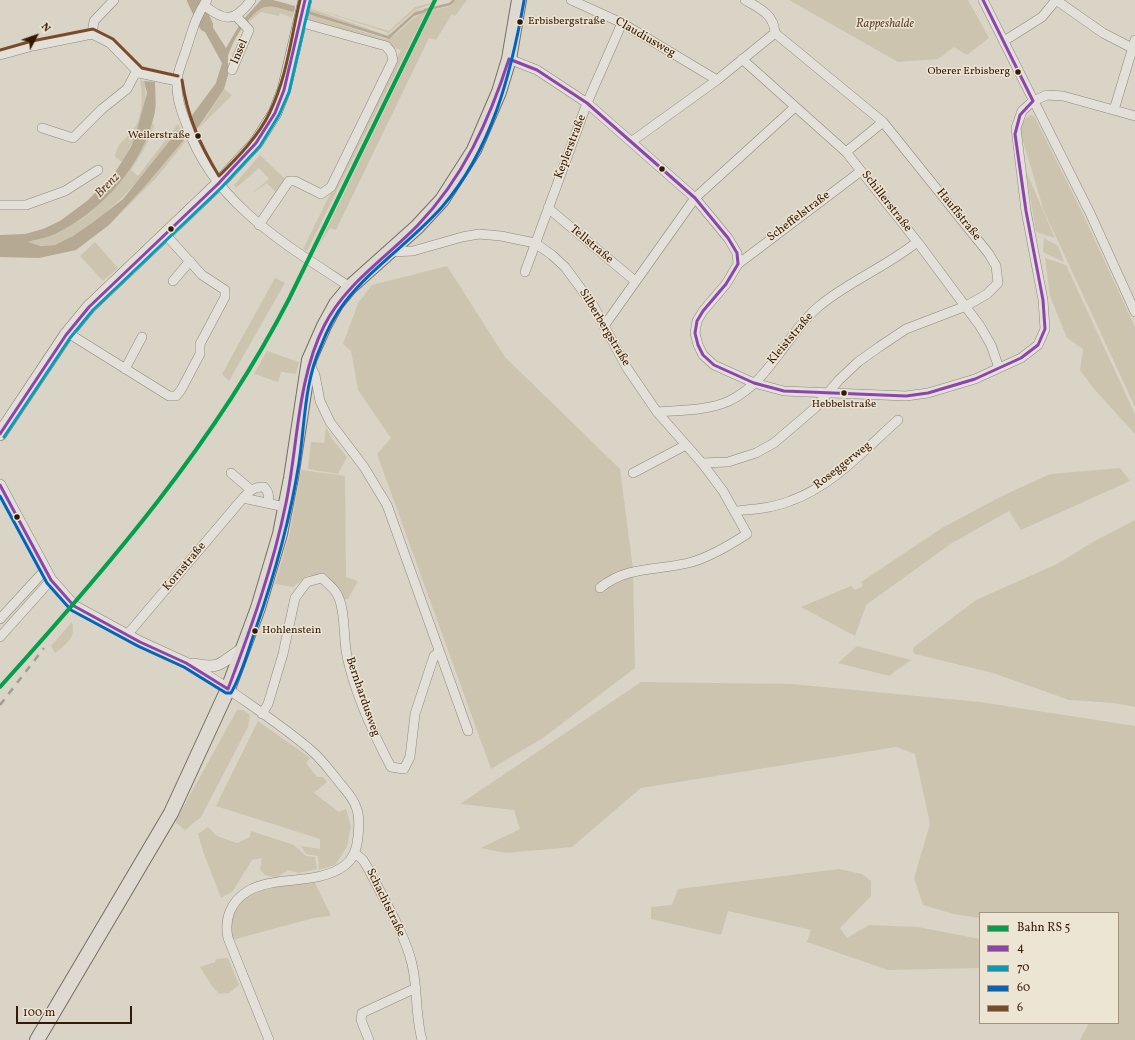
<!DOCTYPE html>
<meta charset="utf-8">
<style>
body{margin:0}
#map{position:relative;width:1135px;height:1040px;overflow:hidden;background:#d9d4c5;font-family:Vollkorn,serif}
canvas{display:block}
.legend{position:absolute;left:979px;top:912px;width:140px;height:112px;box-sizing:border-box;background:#ece5d4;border:1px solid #a39381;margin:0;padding:5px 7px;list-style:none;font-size:12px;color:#351904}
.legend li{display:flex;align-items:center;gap:8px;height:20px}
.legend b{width:20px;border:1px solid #a39381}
.north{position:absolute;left:16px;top:16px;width:40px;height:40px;-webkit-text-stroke:3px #ece5d4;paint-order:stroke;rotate:49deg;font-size:11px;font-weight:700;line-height:16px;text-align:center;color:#351904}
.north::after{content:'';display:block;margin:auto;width:14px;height:18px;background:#351904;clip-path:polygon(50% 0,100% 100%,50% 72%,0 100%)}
.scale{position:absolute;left:16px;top:1006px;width:116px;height:18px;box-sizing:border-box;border:2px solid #351904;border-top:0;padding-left:5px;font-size:12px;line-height:14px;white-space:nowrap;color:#351904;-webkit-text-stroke:3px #ece5d4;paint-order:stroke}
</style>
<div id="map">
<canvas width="1135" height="1040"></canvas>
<ul class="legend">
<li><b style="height:5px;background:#039f4d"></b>Bahn RS 5</li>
<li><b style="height:5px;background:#8e44ad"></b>4</li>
<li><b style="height:5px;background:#059bba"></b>70</li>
<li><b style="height:5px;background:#0065bd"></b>60</li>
<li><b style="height:5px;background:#7a4b2a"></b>6</li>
</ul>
<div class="north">N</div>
<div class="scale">100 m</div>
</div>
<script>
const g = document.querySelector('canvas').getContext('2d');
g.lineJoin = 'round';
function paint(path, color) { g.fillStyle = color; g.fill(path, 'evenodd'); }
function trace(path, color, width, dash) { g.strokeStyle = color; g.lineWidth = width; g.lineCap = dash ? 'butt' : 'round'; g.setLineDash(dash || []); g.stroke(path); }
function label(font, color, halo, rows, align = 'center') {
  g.font = font + ' Vollkorn,serif'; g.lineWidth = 3; g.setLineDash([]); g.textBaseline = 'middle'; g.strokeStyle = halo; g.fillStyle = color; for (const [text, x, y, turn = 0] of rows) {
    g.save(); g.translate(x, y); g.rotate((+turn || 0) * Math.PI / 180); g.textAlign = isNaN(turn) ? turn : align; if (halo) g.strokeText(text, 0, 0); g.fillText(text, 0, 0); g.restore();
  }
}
paint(new Path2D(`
 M 456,0 L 467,0 L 455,16 L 452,14 L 436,40 L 429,38 L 336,230 L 330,228 L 317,249 L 433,10 L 451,6 Z
 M 789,0 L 968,0 L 989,38 L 967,55 L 954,47 L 938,59 L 898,62 Z
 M 431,3 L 429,5 L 415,10 L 389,33 L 309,7 L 389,31 L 415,7 Z
 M 265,5 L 272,5 L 294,12 L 292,18 L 280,13 L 279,16 L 261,12 L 249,22 L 247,22 L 259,8 Z
 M 428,7 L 415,12 L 391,35 L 388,36 L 309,11 L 309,8 L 386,35 L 392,33 L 415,11 Z
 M 426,12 L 307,251 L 303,249 L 401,50 L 306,21 L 308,14 L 385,39 C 402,35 409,16 426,12 Z
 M 140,80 L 144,81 C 150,108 136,139 122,162 L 115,157 C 118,140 125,141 134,129 C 143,115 143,95 140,80 Z
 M 224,89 L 232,95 L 199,128 Z
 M 1030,115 L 1034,116 L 1080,208 L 1135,327 L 1135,407 L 1044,211 L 1020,131 L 1024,120 Z
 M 153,122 L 154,126 L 146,146 L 131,170 L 138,176 L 178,124 L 180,128 C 149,168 126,200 84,229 C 75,235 64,243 54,245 C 45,247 36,245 27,242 C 91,228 130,180 153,122 Z
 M 184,140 L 185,142 L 157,177 L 109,225 L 146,185 Z
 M 260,155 L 286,180 L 276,193 L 267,183 L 252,193 L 269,179 L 259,168 L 236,188 L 234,185 Z
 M 1026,171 L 1055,238 L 1036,232 Z
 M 1044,238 L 1058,246 L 1064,262 L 1043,252 Z
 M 95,242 L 118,268 L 103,281 L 80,256 Z
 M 1045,258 L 1066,265 L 1135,414 L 1135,434 L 1094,389 L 1080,370 L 1083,349 L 1067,338 L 1050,296 Z
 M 447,266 L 505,357 L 620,469 L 633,569 L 635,668 L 543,738 L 491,769 L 377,454 L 391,438 L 358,390 L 351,351 L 343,344 L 358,303 L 372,285 Z
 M 275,278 L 285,283 L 229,381 L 222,374 Z
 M 267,351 L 299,362 L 296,374 L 281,372 L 278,382 L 254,374 Z
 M 326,427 L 333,440 L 347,457 L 338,474 L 308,469 L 311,442 L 324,443 Z
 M 1120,468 L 1130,481 L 1021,530 L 1009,511 L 952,543 L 866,605 L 855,636 L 801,607 L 851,586 L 855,590 L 863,586 L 861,582 L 942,528 L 1002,496 L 1050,474 Z
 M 301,470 L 345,476 L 346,577 L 358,581 L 348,599 L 342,599 L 338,589 L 326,574 L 307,576 L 293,587 L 275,584 L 290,532 Z
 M 1135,520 L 1135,707 L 1114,703 L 1069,700 L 993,673 L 915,654 L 913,652 L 914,647 L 976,600 L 1057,564 L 1093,542 Z
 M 72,622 C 76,639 67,643 55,653 L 51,646 Z
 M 857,646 L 911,660 L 889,676 L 838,663 Z
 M 641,682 L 792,684 L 980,702 L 1135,726 L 1135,1040 L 1080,1040 L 1089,1023 L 1118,1023 L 1118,913 L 980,913 L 980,918 L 953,914 L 923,905 L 914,878 L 930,824 L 915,754 L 896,747 L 641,788 L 572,847 L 506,853 L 481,848 L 520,829 L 514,810 L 460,804 Z
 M 237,710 L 243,710 L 250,715 L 248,727 L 201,817 L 185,830 L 175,822 Z
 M 258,721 L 310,758 L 306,763 L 317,777 L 323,777 L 327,782 L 314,793 L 339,812 L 346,809 L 351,826 L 347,847 L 335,865 L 319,870 L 318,856 L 306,854 L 301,846 L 320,849 L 320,839 L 216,806 Z
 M 208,827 L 217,836 L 237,843 L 250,837 L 251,831 L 294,845 L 306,856 L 315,857 L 317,869 L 299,873 L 288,870 L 276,878 L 265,875 L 260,870 L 262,858 L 252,860 L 233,891 L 221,898 L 203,851 L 198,834 Z
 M 839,869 L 862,874 L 871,881 L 871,896 L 840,928 L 847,938 L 869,925 L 918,927 L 980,939 L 980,968 L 888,970 L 807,942 L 811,930 L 728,911 L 721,935 L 651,919 L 651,907 L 672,905 L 678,889 Z
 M 314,881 L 331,916 L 314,918 L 232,940 C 231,933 229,925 230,918 C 236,887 290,885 314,881 Z
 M 228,958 L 239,985 L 229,993 L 219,994 L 212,986 L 200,967 L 215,962 L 216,959 Z`), '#cdc4b0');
paint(new Path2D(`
 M 261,0 L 273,0 L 295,6 L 294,12 C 269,5 264,1 247,22 L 243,20 Z
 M 428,9 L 426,12 L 414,16 L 389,39 L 308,14 L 309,11 L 388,36 L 415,12 Z
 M 203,12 L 226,48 L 240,24 L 243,26 L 234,41 L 228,55 L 228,75 L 224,89 L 195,132 L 190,118 L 216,83 L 222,63 L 199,21 Z
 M 144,81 L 155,82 C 155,93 157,106 154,116 C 142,166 102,211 57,233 C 48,238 37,239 28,242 L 41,246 L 55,245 L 73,236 L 92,223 L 123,199 L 180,128 L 184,140 L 146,185 L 109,225 L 76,250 L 39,258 L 0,257 L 0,235 L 25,234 L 43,229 L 60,221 L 87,201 L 114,174 L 131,147 L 137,130 L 147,93 Z`), '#b6a993');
trace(new Path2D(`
 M 425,10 L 450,4 L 454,0`), '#b6a993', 2.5);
trace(new Path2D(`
 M 194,0 L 206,25`), '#b6a993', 14);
const minor = new Path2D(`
 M 207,0 C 196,15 192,32 186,50 C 183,60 177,72 177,82 C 176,97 182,113 187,126 C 214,204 285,244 350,287
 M 571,0 L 622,23 L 717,80
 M 745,0 C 759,8 774,14 775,33
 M 983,0 L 1090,213 L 1135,312
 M 204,5 C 224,22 235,22 251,0
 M 92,34 L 94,21 L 114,0
 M 1004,41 L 1042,17 L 1056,0 L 1103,33 L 1132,48
 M 0,55 L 33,46 L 92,34 L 110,43 L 139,73 L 177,81
 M 509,59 L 537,70 L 587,103 L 695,198 L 728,238 L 737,253 L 738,264 L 726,284 L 703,311 L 697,321 L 695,333 L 698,345 L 703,355 L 714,365 L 754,383 L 784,391 L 906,396 L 928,393 L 975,379 L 1021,358 L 1038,345 L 1045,329 L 1043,300 L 1026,211 L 1016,128 L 1022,111 L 1033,101 L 1047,95 L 1063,96 L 1135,116
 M 742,59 L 846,152 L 919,244 L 980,326 L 991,345 L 999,368
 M 232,70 L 249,30 L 236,16
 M 1114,110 L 1135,40
 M 42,128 L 73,138 L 102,109 L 127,89 L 136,72
 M 631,142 L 717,80 L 775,33
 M 846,152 L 883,122
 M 0,205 L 26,205 L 65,191 L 98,170
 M 548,208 L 635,281
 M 259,225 L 289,181 L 295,181 L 321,194 L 331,187 L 393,60 L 391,52 L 386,46 L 299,22
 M 390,252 L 413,251 L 462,237 L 479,234 L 501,236 L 535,243 L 552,255 L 565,267 L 593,305 L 627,368 L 657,412 L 702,463 L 723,491 L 747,534 C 730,545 712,556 692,562 C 660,571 627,565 600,588
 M 738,264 L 861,171
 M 525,272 L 587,103 L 622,23
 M 173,281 L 190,261
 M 604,326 L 695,198 L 795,107
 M 68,333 L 169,396 L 176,396 L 181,390 L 200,354 L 200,344 L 225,297 L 225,290 L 202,275 L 165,234
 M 309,363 L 315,375 L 320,401 L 330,422 L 364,467 L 387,505 L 468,731
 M 125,369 L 142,337
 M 657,412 C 680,410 707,411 729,401 C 769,382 786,335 818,307 C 849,281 886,267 917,242
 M 702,463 L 728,462 L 756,453 L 774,443 L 815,408 L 839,380 L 858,362 L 879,347 L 906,329 L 966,306 L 987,294 L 998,283 L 996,266 L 989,254 L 883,122 L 775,33
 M 231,473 L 251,490
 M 633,473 L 686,445
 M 243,498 C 250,491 254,486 264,487 C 269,492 269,496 268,503
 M 736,511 C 754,509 773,508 790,501 C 833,486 865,449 898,420
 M 0,619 L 46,569
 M 127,635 L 243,498 L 285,507
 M 0,637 L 51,580
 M 228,689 C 256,709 287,729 313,752 C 323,761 331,772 339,782 C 345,790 353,797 356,807 C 360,816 359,827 358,837 C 357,848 354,859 344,866 C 316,886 276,875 248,891 C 231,901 224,919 228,938 L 269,1040
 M 262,714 L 268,704 L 283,654 L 295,598 L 307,582 L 322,578 C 326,582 331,586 335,591 C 346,605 343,638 347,656 C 355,695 373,733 391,767 L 404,769 L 410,757 L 415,714 L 434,656 L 439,652
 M 355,853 L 363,860 L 369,870 C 383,898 405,934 412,964 C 418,989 415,1015 422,1040
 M 369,1040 L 361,1020 L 362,1013 L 416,988`);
const tertiary = new Path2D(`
 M 0,485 L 51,580 L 74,606 L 140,642 L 186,663 L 228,689
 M 193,664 C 224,670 219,662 244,648`);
const secondary = new Path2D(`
 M 0,434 L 66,335 L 89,307 L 218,184 L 256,143 L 275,113 L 284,90 L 305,0`);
const primary = new Path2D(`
 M 37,1040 L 171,813 L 228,689 L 258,608 L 280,534 L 291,478 L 309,360 L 324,326 L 336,304 L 350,287 L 417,227 L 442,200 L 474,150 L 499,92 L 509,59 L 519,0`);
trace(minor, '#8e887c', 10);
trace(tertiary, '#8e887c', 12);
trace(secondary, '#766e64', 14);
trace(primary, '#766e64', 16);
trace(minor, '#e2e0d9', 9);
trace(tertiary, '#e2e0d9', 11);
trace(secondary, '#e2e0d9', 13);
trace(primary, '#dedad2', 14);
trace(new Path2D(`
 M 0,705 L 44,648`), '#a29c95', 2.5, [7, 7]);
trace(new Path2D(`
 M 0,434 L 66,335 L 89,307 L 218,184 L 256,143 L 275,113 L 284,90 L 305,0
 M 0,485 L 51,580 L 74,606 L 140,642 L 186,663 L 228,689 C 251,628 273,567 286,503 C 298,445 297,380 324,326 C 345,284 386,258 418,225 C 463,178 489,121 509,59 L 537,70 L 587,103 L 695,198 L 728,238 L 737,253 L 738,264 L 726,284 L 703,311 L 697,321 L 695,333 L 698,345 L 703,355 L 714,365 L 754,383 L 784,391 L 906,396 L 928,393 L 975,379 L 1021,358 L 1038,345 L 1045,329 L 1043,300 L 1026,211 L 1015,134 L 1020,115 L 1033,101 L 983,0`), '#8e44ad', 3);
trace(new Path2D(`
 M 4,437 L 70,338 L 93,310 L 221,188 L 260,146 L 279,115 L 289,92 L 310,1`), '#059bba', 3);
trace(new Path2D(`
 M 0,496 L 47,583 L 71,610 L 138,646 L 184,667 L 226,693 L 231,693 C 242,674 248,651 255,631 C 274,577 290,520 299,463 C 305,424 304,383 321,346 C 327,330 335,315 345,302 C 373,266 412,241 442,207 C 492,149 511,74 524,1`), '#0065bd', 3);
trace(new Path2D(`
 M 0,50 L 32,41 L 93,29 L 113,39 L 142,68 L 178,76
 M 182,80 C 187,116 200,145 219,176 C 238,157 258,137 270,112 C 287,77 291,37 300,0`), '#7a4b2a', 3);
trace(new Path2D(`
 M 0,687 C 108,567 215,443 289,299 L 435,0`), '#039f4d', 4);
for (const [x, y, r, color] of [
 [520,22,3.5,"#351904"],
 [1018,72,3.5,"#351904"],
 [198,136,3.5,"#351904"],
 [662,169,3.5,"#351904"],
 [171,229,3.5,"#351904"],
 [844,393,3.5,"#351904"],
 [17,517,3.5,"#351904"],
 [255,631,3.5,"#351904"]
]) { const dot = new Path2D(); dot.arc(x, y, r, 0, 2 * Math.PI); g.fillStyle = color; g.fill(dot); trace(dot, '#ece5d4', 1.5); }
label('11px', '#351904', '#ece5d4', [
 ["Erbisbergstraße",528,22],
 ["Oberer Erbisberg",1010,72,"right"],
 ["Weilerstraße",190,136,"right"],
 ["Hebbelstraße",844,405,"center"],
 ["Hohlenstein",262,631]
], 'left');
label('italic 12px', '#604832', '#ece5d4', [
 ["Rappeshalde",885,25]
]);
label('12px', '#351904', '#ece5d4', [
 ["Claudiusweg",645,38,30],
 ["Insel",240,52,-67],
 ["Keplerstraße",571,147,-69],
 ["Schillerstraße",886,202,52],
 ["Hauffstraße",958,215,51],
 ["Scheffelstraße",799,217,-37],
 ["Tellstraße",591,245,40],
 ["Silberbergstraße",604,328,59],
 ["Kleiststraße",791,339,-50],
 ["Roseggerweg",843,466,-38],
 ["Kornstraße",185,567,-50],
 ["Bernhardusweg",362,697,71],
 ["Schachtstraße",385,903,64]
]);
label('italic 13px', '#5d452f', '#ece5d4', [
 ["Brenz",108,186,-46]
]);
</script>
